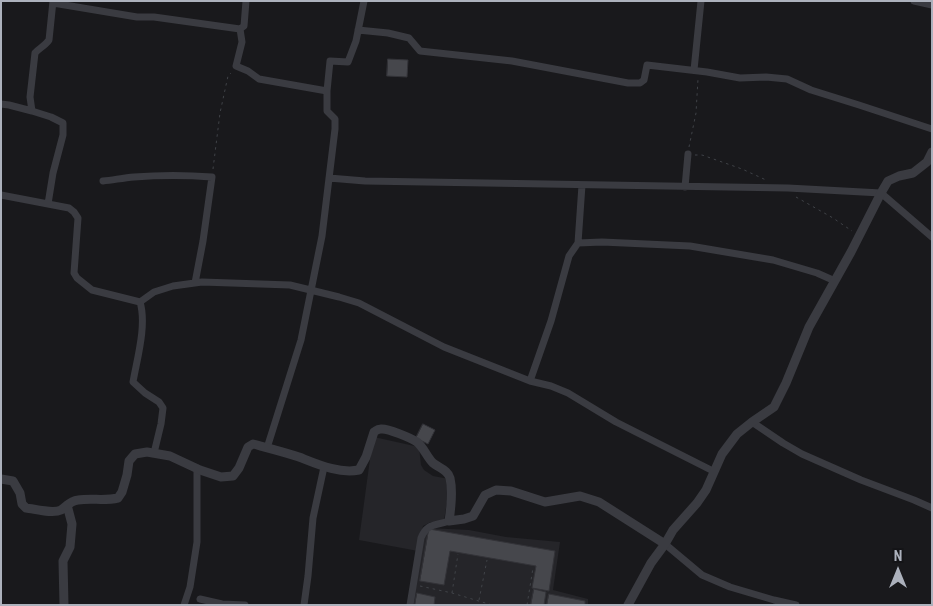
<!DOCTYPE html>
<style>
body{margin:0}
#map{position:relative;width:933px;height:606px;overflow:hidden;background:#19191c;font-family:"Roboto Condensed",sans-serif}
canvas{display:block}
.frame{position:absolute;inset:0;border:2px solid #acb1bc;pointer-events:none}
.north{position:absolute;left:873px;top:546px;width:50px;height:50px;-webkit-text-stroke:4px #141417;paint-order:stroke;rotate:0deg;font-size:14px;font-weight:700;line-height:20px;text-align:center;color:#acb1bc}
.north::after{content:'';display:block;margin:auto;width:18px;height:22px;background:#acb1bc;clip-path:polygon(50% 0,100% 100%,50% 72%,0 100%)}
</style>
<div id="map">
<canvas width="933" height="606"></canvas>
<div class="frame"></div>
<div class="north">N</div>
</div>
<script>
const g = document.querySelector('canvas').getContext('2d');
g.lineJoin = 'round';
function paint(path, color) { g.fillStyle = color; g.fill(path, 'evenodd'); }
function trace(path, color, width, dash) { g.strokeStyle = color; g.lineWidth = width; g.lineCap = dash ? 'butt' : 'round'; g.setLineDash(dash || []); g.stroke(path); }
paint(new Path2D(`
 M 374,437 L 419,447 L 421,465 L 424,470 L 433,476 L 449,479 L 448,496 L 444,520 L 436,522 L 431,522 L 423,526 L 418,551 L 359,540 L 370,459 Z
 M 428,528 L 469,530 L 506,537 L 560,542 L 553,590 L 588,599 L 588,605 L 412,605 L 422,544 Z`), '#252529');
const building = new Path2D(`
 M 388,59 L 408,60 L 407,77 L 387,76 Z
 M 423,424 L 435,430 L 428,444 L 416,438 Z
 M 429,529 L 555,551 L 549,591 L 532,588 L 536,566 L 450,551 L 444,585 L 420,581 Z
 M 534,589 L 546,592 L 544,605 L 531,605 Z
 M 417,593 L 435,597 L 434,605 L 415,605 Z
 M 549,594 L 585,601 L 585,605 L 547,605 Z`);
paint(building, '#46474c');
trace(building, '#333338', 1);
trace(new Path2D(`
 M 689,147 L 696,113 L 698,79
 M 695,155 L 702,155 L 742,169 L 766,180
 M 213,169 L 220,113 L 228,76 L 231,73
 M 796,197 L 833,218 L 852,231
 M 420,586 L 452,593 L 492,605
 M 452,593 L 458,554
 M 479,600 L 487,560
 M 527,605 L 533,568`), '#404348', 1, [2.5, 4]);
trace(new Path2D(`
 M 914,1 L 932,5
 M 53,3 L 137,17 L 154,17 L 240,29 L 244,26 L 246,1
 M 240,29 L 242,42 L 236,66 L 248,71 L 259,79 L 327,91
 M 358,30 L 388,33 L 409,38 L 420,51 L 512,61 L 628,83 L 640,83 L 644,80 L 647,65 L 707,72 L 740,78 L 766,77 L 787,79 L 811,90 L 859,105 L 932,129
 M 694,70 L 701,1
 M 1,104 L 9,105 L 32,111
 M 329,178 L 365,181 L 788,188 L 881,193 L 932,237
 M 103,181 C 113,180 123,178 134,177 C 160,175 186,175 212,177 L 203,241 L 195,283
 M 685,187 L 688,154
 M 1,195 L 69,208 L 74,212 L 78,218 L 74,273 L 77,278 L 92,290 L 140,302 C 147,325 137,359 133,382 L 145,393 L 159,402 L 163,408 L 161,424 L 154,453
 M 48,204 L 53,173 L 63,135 L 63,123 L 51,117 L 32,111 L 30,97 L 35,53 C 39,48 45,46 49,40 L 53,1
 M 578,243 L 582,185
 M 140,302 L 154,292 L 173,286 L 202,282 L 290,285 L 339,297 L 359,303 L 444,347 L 530,381 L 551,386 L 568,393 L 616,422 L 713,471
 M 530,381 L 551,321 L 569,256 L 578,243 L 602,242 L 690,246 L 773,260 L 817,273 L 835,281
 M 752,422 L 783,443 L 802,454 L 861,480 L 914,500 L 932,508
 M 267,448 L 301,340 L 322,236 L 335,129 L 335,119 L 327,111 L 327,91 L 330,61 L 348,62 L 356,41 L 364,1
 M 665,544 L 702,575 L 730,587 L 774,600 L 796,605
 M 200,599 L 222,604 L 245,605
 M 184,605 L 190,587 L 197,542 L 197,468
 M 304,605 L 308,576 L 313,518 L 324,467
 M 410,605 L 421,538 C 427,523 435,526 449,521`), '#3a3b41', 7);
trace(new Path2D(`
 M 1,479 L 13,481 L 20,493 L 22,504 L 26,508 C 35,509 53,514 61,510 C 67,506 70,501 78,500 C 91,498 105,501 118,498 L 122,492 L 127,475 L 129,461 L 135,454 L 147,452 L 170,456 L 200,470 L 221,477 L 233,476 L 239,468 L 248,447 L 253,444 C 268,448 284,452 299,457 C 317,464 339,474 359,470 L 366,457 L 374,432 C 377,430 377,429 381,429 C 387,428 411,438 417,442 C 424,448 427,457 433,463 C 439,468 448,470 450,478 C 453,491 451,508 449,521 L 464,519 L 473,516 L 485,495 L 496,490 L 511,491 L 545,502 L 580,496 L 599,502 L 665,544
 M 64,605 L 63,561 L 70,547 L 72,524 L 67,505
 M 628,605 L 651,563 L 665,544 L 673,530 L 697,503 L 706,490 L 722,454 L 737,434 L 752,422 L 774,407 L 786,383 L 809,327 L 851,252 L 881,193 L 888,181 L 899,176 L 913,173 L 927,162 L 932,152`), '#3a3b41', 9);
</script>
